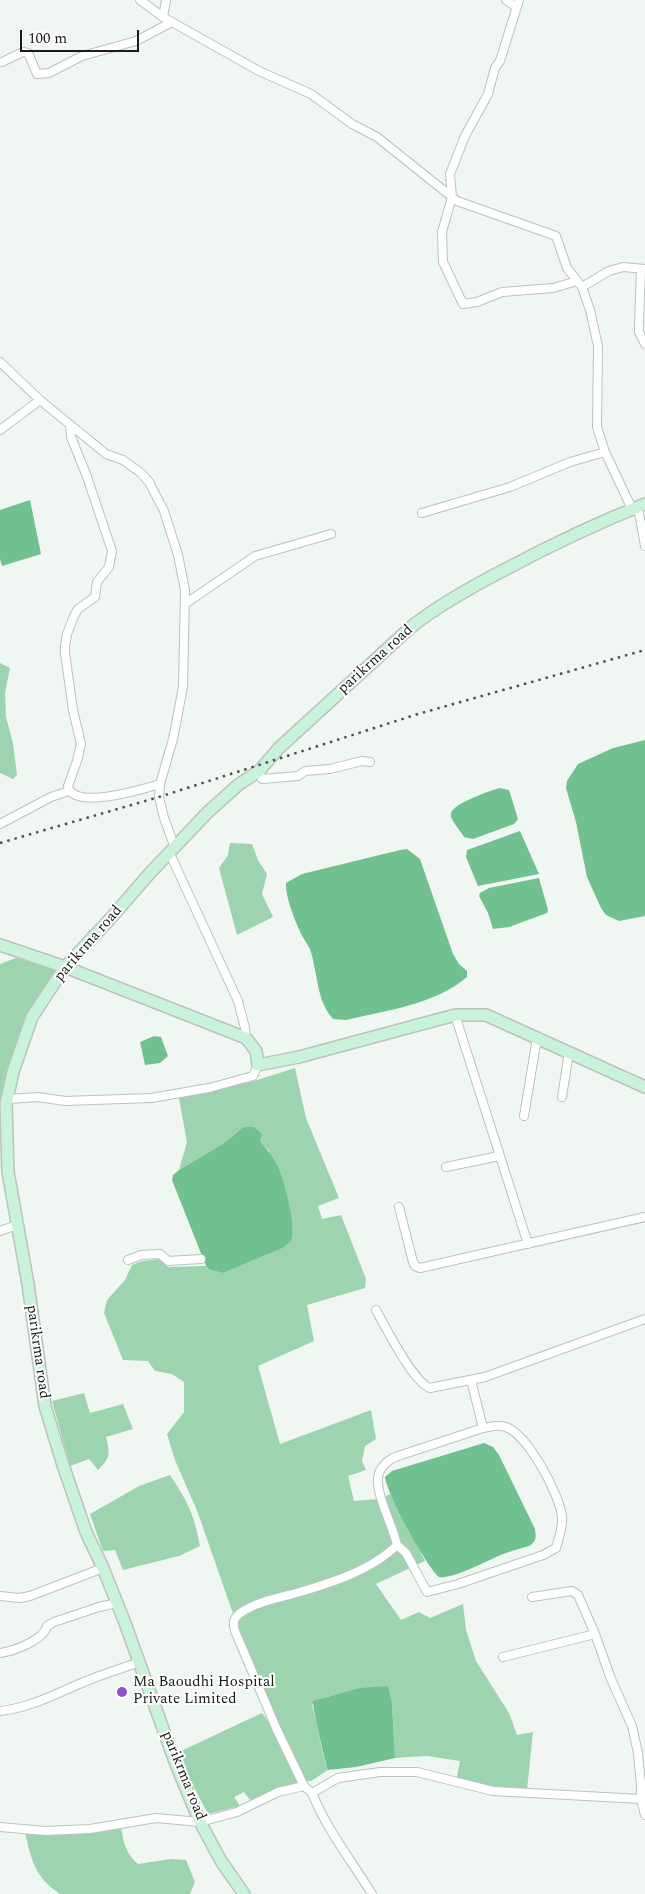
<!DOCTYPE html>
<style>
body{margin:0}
#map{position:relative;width:645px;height:1894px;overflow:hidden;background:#f0f6f2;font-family:Spectral,serif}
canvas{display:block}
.scale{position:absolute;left:20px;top:30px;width:119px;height:22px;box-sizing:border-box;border:2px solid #191a19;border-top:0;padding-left:6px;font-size:15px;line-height:18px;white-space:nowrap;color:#191a19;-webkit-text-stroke:4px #fff;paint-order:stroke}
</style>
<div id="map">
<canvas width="645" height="1894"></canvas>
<div class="scale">100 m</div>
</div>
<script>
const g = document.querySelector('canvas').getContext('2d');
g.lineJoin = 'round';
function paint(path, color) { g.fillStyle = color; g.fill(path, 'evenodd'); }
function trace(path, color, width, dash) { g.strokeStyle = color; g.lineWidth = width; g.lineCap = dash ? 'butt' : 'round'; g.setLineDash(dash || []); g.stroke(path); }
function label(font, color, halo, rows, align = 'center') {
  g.font = font + ' Spectral,serif'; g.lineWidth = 4; g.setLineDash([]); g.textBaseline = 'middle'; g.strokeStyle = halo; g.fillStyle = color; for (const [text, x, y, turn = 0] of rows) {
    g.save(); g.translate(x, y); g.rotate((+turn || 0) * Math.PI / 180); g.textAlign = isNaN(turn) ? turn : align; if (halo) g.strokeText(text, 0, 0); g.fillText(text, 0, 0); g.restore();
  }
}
paint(new Path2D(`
 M 0,663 L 10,668 L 5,693 L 6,717 L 13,743 L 17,775 L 13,779 L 0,773 Z
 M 230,843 L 252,844 L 258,860 L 267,874 L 262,894 L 273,917 L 237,935 L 219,868 L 228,855 Z
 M 16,958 L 59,971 L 31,1007 L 16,1045 L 3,1099 L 0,1098 L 0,964 Z
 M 295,1068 L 306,1118 L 339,1198 L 318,1206 L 322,1219 L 341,1215 L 366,1279 L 365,1288 L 307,1305 L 314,1341 L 258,1366 L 280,1444 L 371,1410 L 376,1439 L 365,1446 L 362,1461 L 366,1470 L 348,1476 L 354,1501 L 378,1499 L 391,1494 L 425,1561 L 376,1584 L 401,1620 L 419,1612 L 430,1618 L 463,1604 L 466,1630 L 476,1661 L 509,1713 L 517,1735 L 533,1732 L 527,1790 L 495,1788 L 456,1781 L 460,1761 L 427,1756 L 395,1758 L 392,1703 L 387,1686 L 326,1697 L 312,1705 C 319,1727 320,1749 328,1770 L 311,1781 L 302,1781 L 240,1634 L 198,1513 L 175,1460 L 167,1434 L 184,1412 L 184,1382 L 172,1374 L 155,1371 L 148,1361 L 123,1360 L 104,1313 L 107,1300 L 125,1280 L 132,1265 L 142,1261 L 160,1259 L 168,1267 L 206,1266 L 210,1270 L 223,1273 L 283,1248 L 290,1243 L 269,1151 L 260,1141 L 242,1128 L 224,1143 L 179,1170 L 187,1142 L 178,1093 L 251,1082 Z
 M 84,1393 L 90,1413 L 123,1404 L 133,1429 L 106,1437 C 110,1455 111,1457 98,1470 L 89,1459 L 70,1466 L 52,1401 Z
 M 170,1475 C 188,1502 194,1514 200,1546 L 179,1556 L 123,1570 L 115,1550 L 103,1551 L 90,1514 L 139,1486 Z
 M 262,1713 L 271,1725 L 299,1782 L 250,1800 L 244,1792 L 234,1797 L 240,1806 L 208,1814 L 187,1774 L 181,1751 Z
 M 121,1826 C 123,1842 126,1854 138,1864 L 171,1859 L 186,1860 L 195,1882 L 190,1894 L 60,1894 C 35,1877 32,1862 25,1833 L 49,1834 Z`), '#9dd4af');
paint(new Path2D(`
 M 30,500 L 41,554 L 2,566 L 0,559 L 0,510 Z
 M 645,740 L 645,916 L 619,921 L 606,915 L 601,908 L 587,877 L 576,822 L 566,788 L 567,781 L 578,764 L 613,748 Z
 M 499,788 L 509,790 L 518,819 L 514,824 L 473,839 L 464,837 C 461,831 449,819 451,813 C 454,803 490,791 499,788 Z
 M 520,831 L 539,874 L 478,886 L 466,857 L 467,850 Z
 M 407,849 L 420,859 L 453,954 L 459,964 L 467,971 L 467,977 C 434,1005 387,1010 346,1020 L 333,1019 C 316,1000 318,973 310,949 C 308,946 306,942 304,939 C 297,927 285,897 286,883 L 302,874 L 400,850 Z
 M 539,878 L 548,910 L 547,913 L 509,927 L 493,929 L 488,913 L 479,896 L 480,893 L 489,888 Z
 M 154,1036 L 161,1037 L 168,1056 L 160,1063 L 145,1065 L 140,1042 Z
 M 246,1127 L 254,1127 L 262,1134 L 260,1141 C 267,1149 273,1157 278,1167 C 284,1180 297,1228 291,1240 C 290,1244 286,1245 283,1248 L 223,1273 L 210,1270 L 206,1266 L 172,1180 L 173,1175 L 179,1170 L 224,1143 L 242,1128 Z
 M 484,1443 L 493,1447 L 499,1455 L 535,1529 C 536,1537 537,1541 529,1546 C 522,1548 514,1550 506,1553 C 489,1559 455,1579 439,1577 C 426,1566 387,1494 385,1477 L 392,1471 Z
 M 388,1686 L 392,1703 L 395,1758 L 356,1767 L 328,1770 C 325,1762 312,1705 313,1701 L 360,1688 Z`), '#71c08f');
const street = new Path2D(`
 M 140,0 L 163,17 L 259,71 L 311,94 L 352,124 L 377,137 L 457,201 L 556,236 L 567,268 L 582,287 L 590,310 L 598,346 L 597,427 L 605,452 L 632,509
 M 506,0 L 516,7
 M 519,0 L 500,61 L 495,68 L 488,94 L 465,136 L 450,174 L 452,197 L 442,232 L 443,262 L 463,304 L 477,302 L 502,292 L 553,288 L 577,281
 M 163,17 L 166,0
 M 2,62 L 23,52 L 28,53 L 37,74 L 49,73 L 82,56 L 136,41 L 172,22
 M 641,269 L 639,324 L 639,332 L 645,344
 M 582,287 L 609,271 L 623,267 L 644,269
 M 0,362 L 40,400 L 106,454 L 123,460 L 141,473 L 149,482 L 164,511 L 178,555 L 185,590 L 183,687 L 173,739 L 160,784 L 159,797 L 164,818 L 175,848
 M 70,425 L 71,437 L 86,474 L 112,551 L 109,567 L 97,582 L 95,597 L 78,609 L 74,616 L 67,634 L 65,646 L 65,653 L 73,710 L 81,744 L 77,761 L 68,786 C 73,811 143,789 160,784
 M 0,430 L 40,400
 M 638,507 L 645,546
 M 422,513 L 510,487 L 570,462 L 605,452
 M 185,604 L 255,556 L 331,534
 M 259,771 L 262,779 L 298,776 L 305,771 L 330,769 L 362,761 L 370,762
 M 0,824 L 51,797 L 69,791
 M 170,854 L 238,1001 L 245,1028 L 246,1038
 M 455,1015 L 528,1244
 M 562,1097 L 569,1052
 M 8,1099 L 38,1097 L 65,1101 L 151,1098 L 209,1088 L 253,1076 L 258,1065
 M 524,1116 L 537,1038
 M 446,1167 L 499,1156
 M 399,1207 L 413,1262 L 415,1266 L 420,1268 L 645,1217
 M 0,1231 L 17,1225
 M 128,1260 L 141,1255 L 160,1254 L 168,1261 L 201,1259
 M 376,1310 C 386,1328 413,1382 430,1388 L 485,1377 L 645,1319
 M 397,1545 L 406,1553 L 427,1592 L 458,1584 L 543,1555 L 556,1548 C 559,1538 563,1527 562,1517 C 560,1495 528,1435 506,1427 C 498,1424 491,1427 483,1428
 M 0,1596 L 20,1598 L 30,1596 L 103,1568
 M 532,1597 L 572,1591 L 578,1595 L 595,1634 L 611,1679 L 632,1726 L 638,1753 L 641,1786
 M 0,1653 C 14,1651 44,1640 47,1626 L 54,1622 L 99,1607 L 117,1603
 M 503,1657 L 595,1634
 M 0,1711 C 30,1708 57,1693 84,1682 C 102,1674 121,1669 139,1662
 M 304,1786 L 277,1730 L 235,1631 C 233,1624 233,1619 239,1614 C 253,1603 277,1598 293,1594 C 328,1584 371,1571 397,1545 C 393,1526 376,1495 378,1478 C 379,1467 389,1459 398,1456 L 483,1428 L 471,1380
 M 312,1793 C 327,1830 351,1860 372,1894
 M 641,1799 L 645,1815
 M 0,1827 L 45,1831 L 90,1829 L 156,1818 L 200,1822 L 237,1812 L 278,1792 L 304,1786 L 312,1793 L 338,1778 L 380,1772 L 417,1772 L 493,1791 L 641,1799 L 641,1786 L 645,1784`);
const secondary = new Path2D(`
 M 0,945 L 65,967 L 246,1038 L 256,1051 L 258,1065 L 299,1057 L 455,1015 L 486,1015 L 645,1087
 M 244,1894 L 221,1861 L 200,1822 L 175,1762 L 125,1623 L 103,1568 L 86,1532 L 62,1462 L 45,1406 L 28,1284 L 8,1172 L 6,1104 L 13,1072 L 32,1017 L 65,967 L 110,919 L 150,873 L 208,812 L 238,785 L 259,771 L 279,748 L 411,627 C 440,604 473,586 506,569 C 551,545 597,523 645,504`);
trace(street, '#bcc2be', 10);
trace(secondary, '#bcc2be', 14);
trace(street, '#fff', 8);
trace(secondary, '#c9f2db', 11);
trace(new Path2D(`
 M 0,843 L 159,797 L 418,714 L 645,650`), '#505250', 2.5, [2.5, 5]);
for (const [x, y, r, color] of [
 [122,1692,6,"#8e51c7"]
]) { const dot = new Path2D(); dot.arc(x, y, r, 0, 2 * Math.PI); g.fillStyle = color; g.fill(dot); trace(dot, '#fff', 2); }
label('15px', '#191a19', '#fff', [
 ["parikrma road",376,660,-42],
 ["parikrma road",89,944,-49],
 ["parikrma road",37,1352,82],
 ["parikrma road",183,1776,68]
]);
label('15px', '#191a19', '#fff', [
 ["Ma Baoudhi Hospital",133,1683],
 ["Private Limited",133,1700]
], 'left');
</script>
